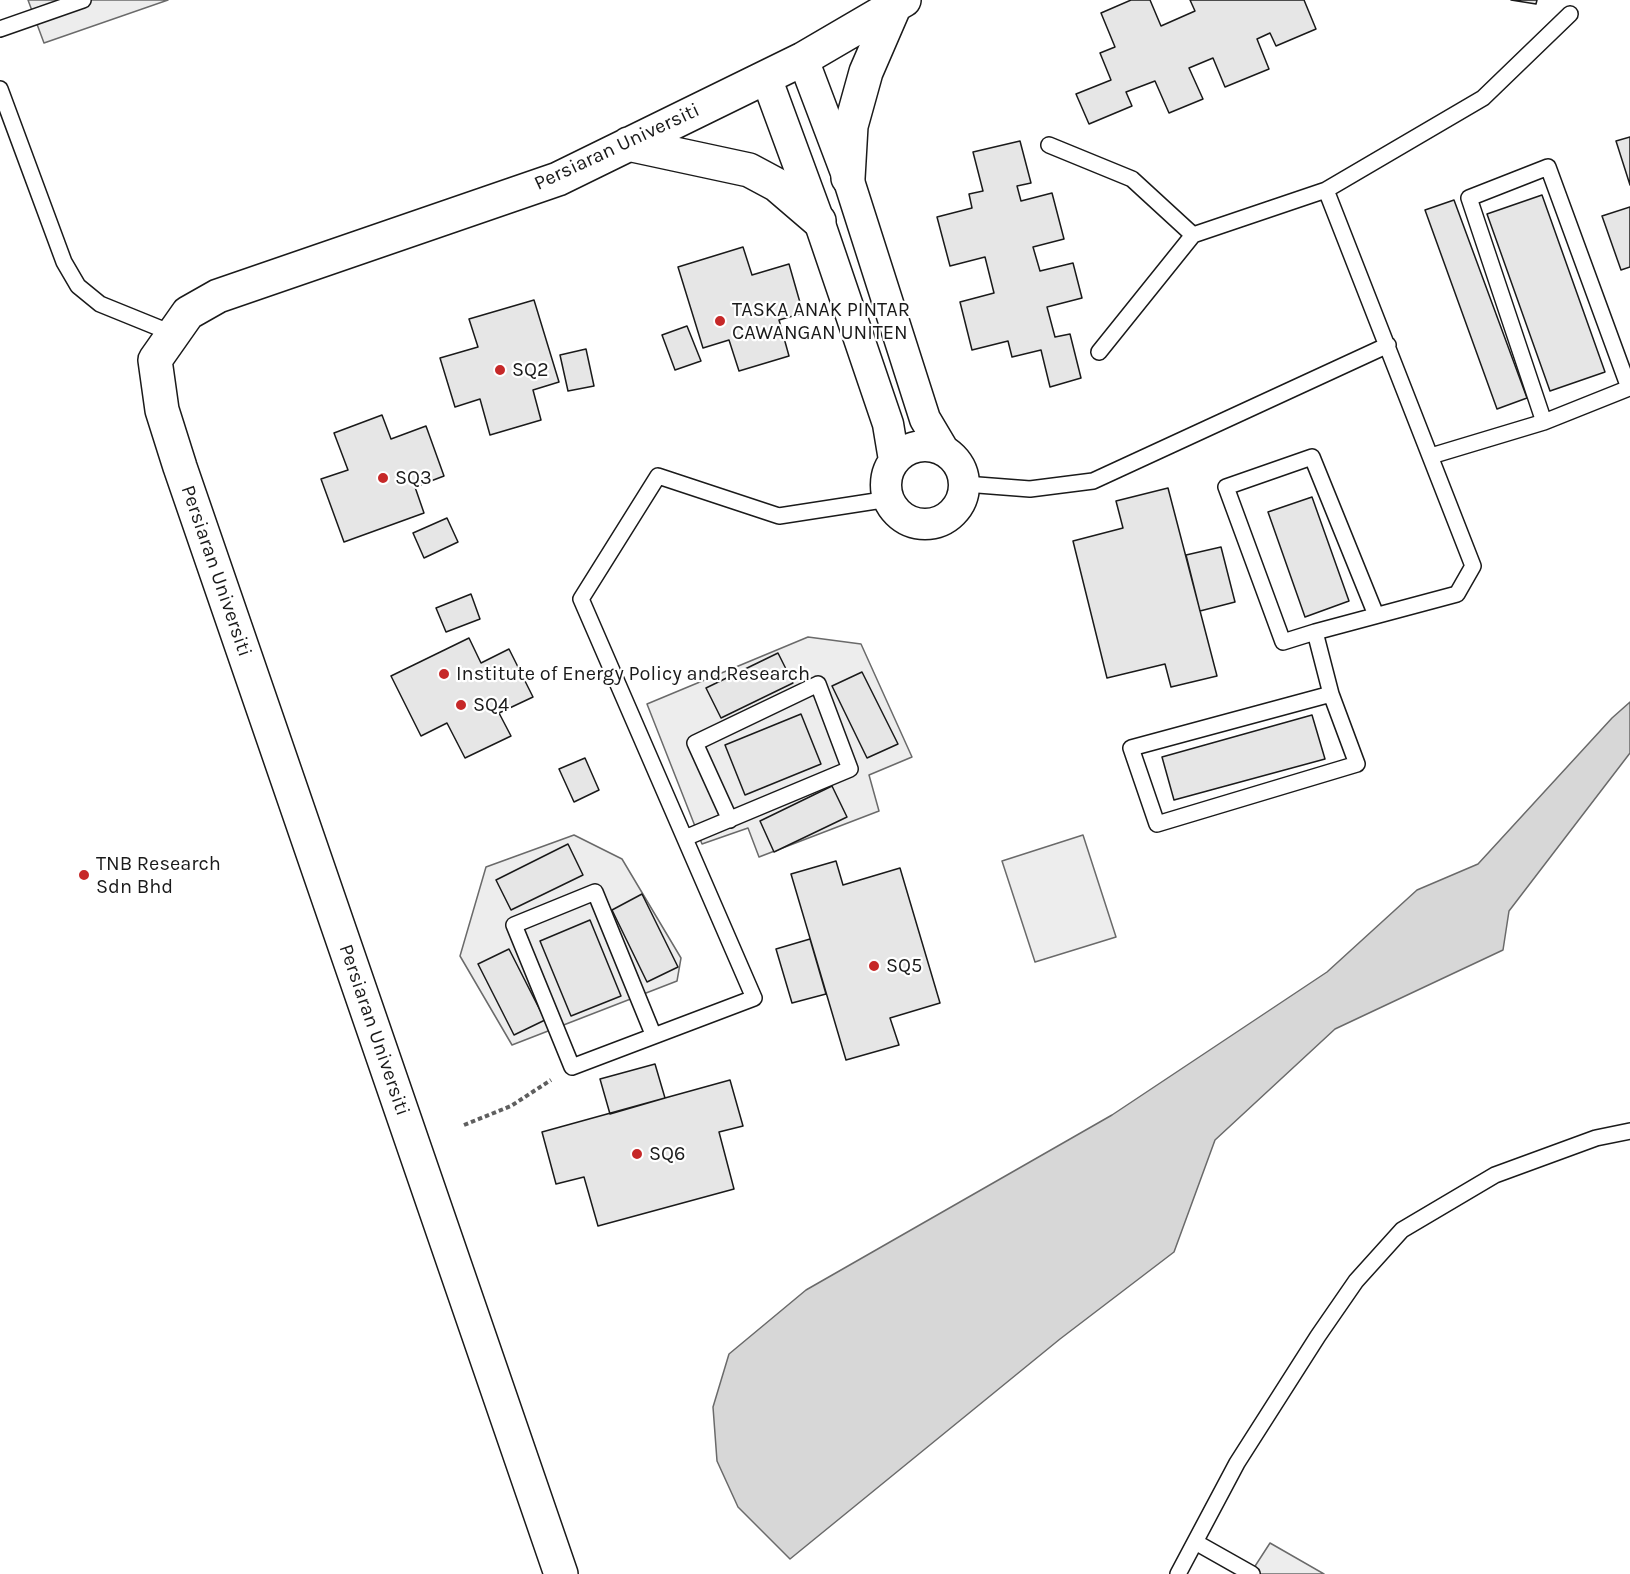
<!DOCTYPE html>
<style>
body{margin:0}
canvas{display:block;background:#fff}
</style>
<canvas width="1630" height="1574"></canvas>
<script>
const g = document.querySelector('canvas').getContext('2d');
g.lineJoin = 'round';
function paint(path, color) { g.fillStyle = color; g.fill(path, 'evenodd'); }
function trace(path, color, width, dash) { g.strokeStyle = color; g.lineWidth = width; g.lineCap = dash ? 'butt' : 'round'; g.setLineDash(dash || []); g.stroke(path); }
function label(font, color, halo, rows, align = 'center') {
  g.font = font + ' Karla,sans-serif'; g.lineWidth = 4.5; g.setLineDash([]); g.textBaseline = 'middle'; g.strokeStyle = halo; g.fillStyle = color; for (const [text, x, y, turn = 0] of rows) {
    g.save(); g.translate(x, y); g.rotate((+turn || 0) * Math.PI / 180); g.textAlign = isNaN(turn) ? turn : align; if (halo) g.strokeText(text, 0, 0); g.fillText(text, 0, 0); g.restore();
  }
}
const built = new Path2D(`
 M 28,0 L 168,0 L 44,43 Z
 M 808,637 L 861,644 L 912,757 L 869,775 L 879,811 L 759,857 L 748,828 L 702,844 L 647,704 Z
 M 574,835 L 622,859 L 681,958 L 677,981 L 512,1045 L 460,956 L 486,867 Z
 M 1083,835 L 1116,937 L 1035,962 L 1002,861 Z
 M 1270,1543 L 1324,1574 L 1250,1574 Z`);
paint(built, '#ededed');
trace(built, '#6a6a6a', 1.5);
const water = new Path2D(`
 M 1630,702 L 1630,753 L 1509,911 L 1503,950 L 1335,1029 L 1215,1140 L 1174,1252 L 1060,1339 L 790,1559 L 738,1507 L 717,1461 L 713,1407 L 729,1354 L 806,1290 L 1112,1115 L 1327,972 L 1417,890 L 1478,864 L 1612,718 Z`);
paint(water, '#d7d7d7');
trace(water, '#6a6a6a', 1.5);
const building = new Path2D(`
 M 1131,0 L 1150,0 L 1161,26 L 1195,11 L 1190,0 L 1304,0 L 1316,29 L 1276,46 L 1270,33 L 1257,39 L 1269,69 L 1225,87 L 1213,58 L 1189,68 L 1203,99 L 1169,113 L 1155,81 L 1126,92 L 1132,106 L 1089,124 L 1076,94 L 1111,80 L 1100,53 L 1115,47 L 1101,13 Z
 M 1511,0 L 1537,0 L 1536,4 Z
 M 1630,137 L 1630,185 L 1616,141 Z
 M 1020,141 L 1031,183 L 1017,186 L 1021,201 L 1052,193 L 1064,239 L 1033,247 L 1040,271 L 1073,263 L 1082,298 L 1047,307 L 1055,337 L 1070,334 L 1081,378 L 1050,387 L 1041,350 L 1012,357 L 1008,341 L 972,350 L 960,302 L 994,293 L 985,257 L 950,266 L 937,217 L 972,208 L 969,194 L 983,191 L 973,152 Z
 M 1542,195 L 1605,372 L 1550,391 L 1487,214 Z
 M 1454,200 L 1527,398 L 1497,409 L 1425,210 Z
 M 1630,207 L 1630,267 L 1621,270 L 1602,216 Z
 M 743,247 L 752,275 L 789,264 L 803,313 L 779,320 L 789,356 L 739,371 L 729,340 L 703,348 L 678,267 Z
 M 534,300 L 559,382 L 533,390 L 541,420 L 490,435 L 480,399 L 455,407 L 440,358 L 478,347 L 469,319 Z
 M 687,326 L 701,361 L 675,370 L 662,335 Z
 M 586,349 L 594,386 L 568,391 L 560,355 Z
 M 382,415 L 391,439 L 426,426 L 444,476 L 415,487 L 424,513 L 344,542 L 321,479 L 348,470 L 334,433 Z
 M 1168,488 L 1217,676 L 1171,687 L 1165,664 L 1107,678 L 1073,541 L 1123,528 L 1116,501 Z
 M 1312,497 L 1349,601 L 1305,617 L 1268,512 Z
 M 447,518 L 458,542 L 424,558 L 413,533 Z
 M 1221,547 L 1235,602 L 1200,611 L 1186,555 Z
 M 471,594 L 480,619 L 446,632 L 436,608 Z
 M 469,638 L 481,663 L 509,649 L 533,697 L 499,713 L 511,736 L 465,758 L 447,723 L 421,736 L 391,676 Z
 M 778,653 L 793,683 L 721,718 L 706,688 Z
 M 862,672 L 898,744 L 867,758 L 832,686 Z
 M 801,714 L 821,764 L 745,795 L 725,745 Z
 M 1312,715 L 1325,759 L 1174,800 L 1162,757 Z
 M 585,758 L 599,790 L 574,802 L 559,769 Z
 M 832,786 L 847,817 L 774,852 L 760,821 Z
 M 568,844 L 583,875 L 511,910 L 496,880 Z
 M 836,861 L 843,885 L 900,868 L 940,1003 L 890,1018 L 899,1045 L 846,1060 L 791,874 Z
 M 642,894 L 678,967 L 647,982 L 612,910 Z
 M 590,920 L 621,996 L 571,1016 L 540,941 Z
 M 810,939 L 826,994 L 792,1003 L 776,949 Z
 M 509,949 L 545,1020 L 514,1035 L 478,964 Z
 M 655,1064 L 665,1098 L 610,1114 L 600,1079 Z
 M 730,1080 L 743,1126 L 719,1132 L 734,1189 L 598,1226 L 584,1177 L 556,1184 L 542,1132 Z`);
paint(building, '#e6e6e6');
trace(building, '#1a1a1a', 1.5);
const service = new Path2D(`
 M 0,29 L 83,0
 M 0,89 L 64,262 L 78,286 L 100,304 L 174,334
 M 1049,145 L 1132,179 L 1193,235
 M 1326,190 L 1473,566 L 1457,594 L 1315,632 L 1331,694 L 1357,764 L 1157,824 L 1131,748 L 1331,694
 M 1099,352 L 1193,235 L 1326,190 L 1483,98 L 1570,14
 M 1431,456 L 1544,422 L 1629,388 L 1548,167 L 1469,198 L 1544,422
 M 965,484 L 1030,489 L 1093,481 L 1388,345
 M 1315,632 L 1283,642 L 1226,487 L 1312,457 L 1376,615
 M 685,838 L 850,769 L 818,684 L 695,743 L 730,820
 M 653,1034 L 595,892 L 514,925 L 572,1067 L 754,998 L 581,599 L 658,476 L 779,516 L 889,499
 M 1197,1543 L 1252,1574
 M 1178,1574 L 1237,1463 L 1318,1336 L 1356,1281 L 1402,1230 L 1495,1175 L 1596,1138 L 1630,1131`);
const minor = new Path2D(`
 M 803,59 L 848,178 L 925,419 L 944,451
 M 766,77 L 819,221 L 888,424 L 894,460
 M886 485a39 39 0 1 1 78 0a39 39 0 1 1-78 0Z`);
const tertiary = new Path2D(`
 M 628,144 L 749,170 L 777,185 L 819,221
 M 848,178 L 851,126 L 866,72 L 895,5
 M 561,1574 L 180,467 L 162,410 L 155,360 L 188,313 L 218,296 L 558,179 L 803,59 L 904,0`);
trace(service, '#1a1a1a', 18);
trace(minor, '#1a1a1a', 33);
trace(tertiary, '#1a1a1a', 36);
trace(new Path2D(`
 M 464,1125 L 511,1106 L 551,1080`), '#5f5f5f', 4, [4.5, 3]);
trace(service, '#fff', 15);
trace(minor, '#fff', 30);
trace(tertiary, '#fff', 33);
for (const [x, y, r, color] of [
 [720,321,6,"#c62828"],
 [500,370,6,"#c62828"],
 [383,478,6,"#c62828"],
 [444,674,6,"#c62828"],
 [461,705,6,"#c62828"],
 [84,875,6,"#c62828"],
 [874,966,6,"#c62828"],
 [637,1154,6,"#c62828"]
]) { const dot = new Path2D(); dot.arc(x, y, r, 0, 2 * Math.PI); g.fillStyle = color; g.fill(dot); trace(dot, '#fff', 2); }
label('20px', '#1a1a1a', '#fff', [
 ["Persiaran Universiti",617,147,-25],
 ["Persiaran Universiti",216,571,71],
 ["Persiaran Universiti",374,1030,71]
]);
label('20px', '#1a1a1a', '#fff', [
 ["TASKA ANAK PINTAR",732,310],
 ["CAWANGAN UNITEN",732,333],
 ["SQ2",512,370],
 ["SQ3",395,478],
 ["Institute of Energy Policy and Research",456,674],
 ["SQ4",473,705],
 ["TNB Research",96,864],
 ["Sdn Bhd",96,887],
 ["SQ5",886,966],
 ["SQ6",649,1154]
], 'left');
</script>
